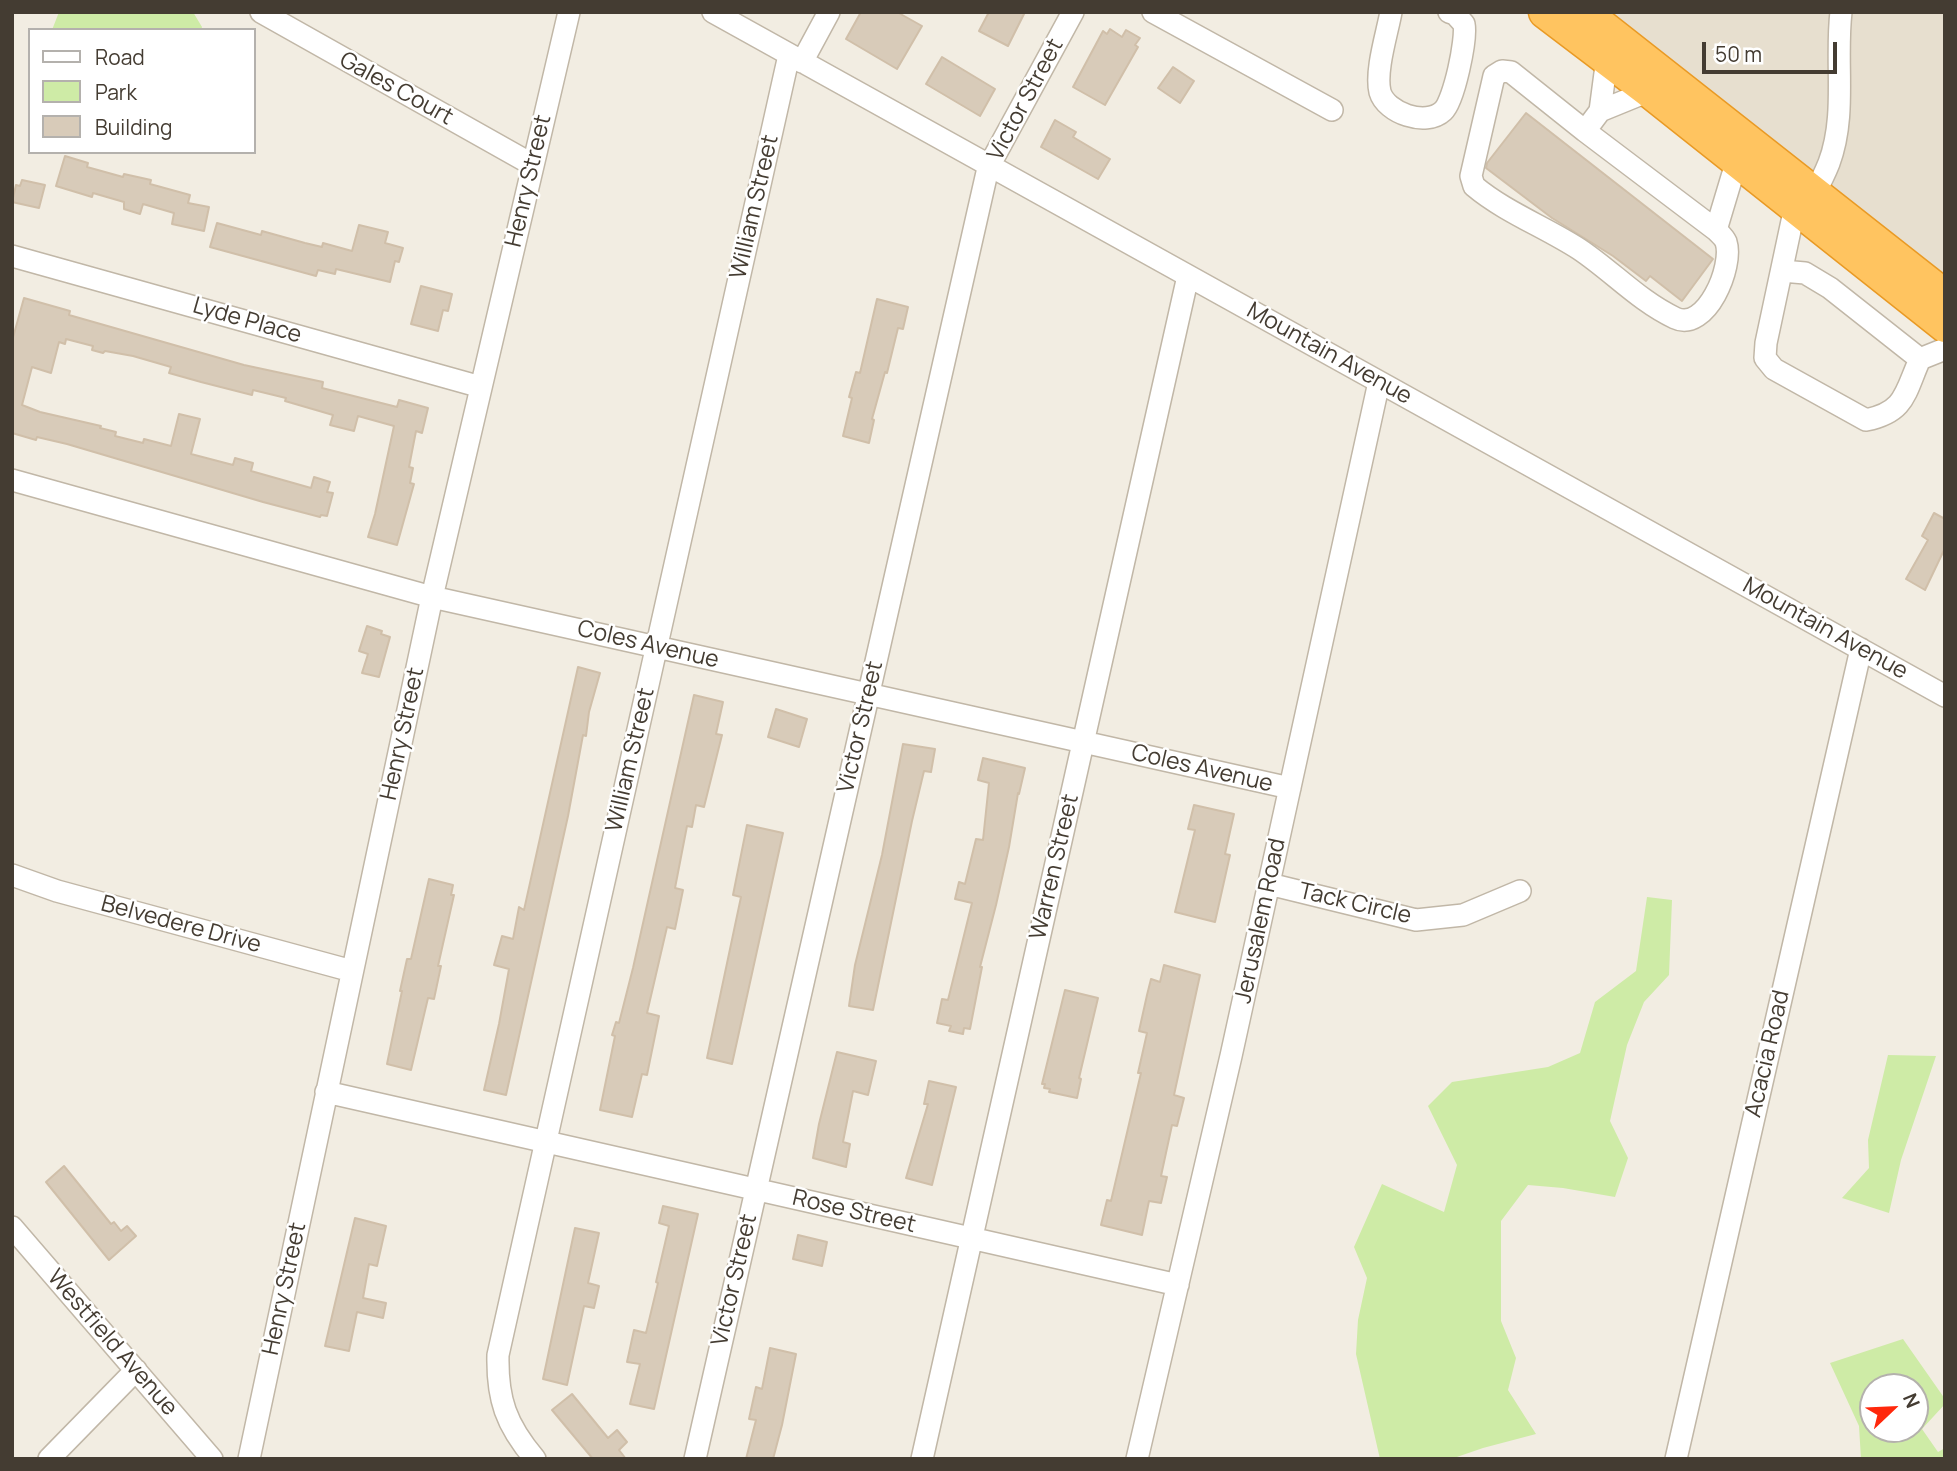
<!DOCTYPE html>
<style>
body{margin:0}
#map{position:relative;width:1957px;height:1471px;overflow:hidden;background:#f2ede2;font-family:Manrope,sans-serif}
canvas{display:block}
.frame{position:absolute;inset:0;border:14px solid #443c32;pointer-events:none}
.legend{position:absolute;left:28px;top:28px;width:228px;height:126px;box-sizing:border-box;background:#fff;border:2px solid #b4b1ad;margin:0;padding:9px 12px;list-style:none;font-size:21px;color:#443c32}
.legend li{display:flex;align-items:center;gap:14px;height:35px}
.legend b{width:35px;border:2px solid #b4b1ad}
.north{position:absolute;left:1859px;top:1373px;width:70px;height:70px;box-sizing:border-box;background:#fff;border:2px solid #b4b1ad;border-radius:50%;rotate:67deg;font-size:19px;font-weight:700;line-height:28px;text-align:center;color:#443c32}
.north::after{content:'';display:block;margin:auto;width:24px;height:32px;background:#ff280c;clip-path:polygon(50% 0,100% 100%,50% 72%,0 100%)}
.scale{position:absolute;left:1702px;top:42px;width:135px;height:32px;box-sizing:border-box;border:4px solid #443c32;border-top:0;padding-left:9px;font-size:21px;line-height:24px;white-space:nowrap;color:#443c32;-webkit-text-stroke:5px #fff;paint-order:stroke}
</style>
<div id="map">
<canvas width="1957" height="1471"></canvas>
<div class="frame"></div>
<ul class="legend">
<li><b style="height:9px;background:#fff"></b>Road</li>
<li><b style="height:19px;background:#ceeba6"></b>Park</li>
<li><b style="height:19px;background:#d8cbb9"></b>Building</li>
</ul>
<div class="north">N</div>
<div class="scale">50 m</div>
</div>
<script>
const g = document.querySelector('canvas').getContext('2d');
g.lineJoin = 'round';
function paint(path, color) { g.fillStyle = color; g.fill(path, 'evenodd'); }
function trace(path, color, width, dash) { g.strokeStyle = color; g.lineWidth = width; g.lineCap = dash ? 'butt' : 'round'; g.setLineDash(dash || []); g.stroke(path); }
function label(font, color, halo, rows, align = 'center') {
  g.font = font + ' Manrope,sans-serif'; g.lineWidth = 5; g.setLineDash([]); g.textBaseline = 'middle'; g.strokeStyle = halo; g.fillStyle = color; for (const [text, x, y, turn = 0] of rows) {
    g.save(); g.translate(x, y); g.rotate((+turn || 0) * Math.PI / 180); g.textAlign = isNaN(turn) ? turn : align; if (halo) g.strokeText(text, 0, 0); g.fillText(text, 0, 0); g.restore();
  }
}
paint(new Path2D(`
 M 1585,12 L 1945,12 L 1945,293 Z`), '#e7dfcf');
paint(new Path2D(`
 M 59,12 L 193,12 L 202,27 L 201,30 L 52,30 Z
 M 1647,897 L 1672,900 L 1669,975 L 1644,1002 L 1627,1045 L 1610,1121 L 1628,1158 L 1615,1197 L 1563,1188 L 1528,1185 L 1501,1221 L 1501,1321 L 1516,1358 L 1508,1390 L 1536,1434 L 1483,1448 L 1451,1459 L 1380,1459 L 1356,1354 L 1358,1320 L 1367,1278 L 1354,1247 L 1382,1184 L 1444,1212 L 1457,1165 L 1428,1106 L 1452,1082 L 1548,1067 L 1580,1053 L 1595,1002 L 1636,971 Z
 M 1888,1055 L 1936,1056 L 1901,1160 L 1889,1213 L 1842,1198 L 1869,1168 L 1868,1140 Z
 M 1903,1339 L 1945,1399 L 1945,1404 L 1922,1429 L 1938,1452 L 1945,1448 L 1945,1459 L 1861,1459 L 1859,1426 L 1830,1363 ZM 1915,1387 L 1915,1429 L 1873,1429 L 1873,1387 Z`), '#ceeba6');
const building = new Path2D(`
 M 861,12 L 897,12 L 922,26 L 897,69 L 846,39 Z
 M 989,12 L 1025,12 L 1008,46 L 979,31 Z
 M 1110,29 L 1122,37 L 1126,30 L 1140,38 L 1135,45 L 1138,47 L 1105,105 L 1073,87 L 1103,31 L 1107,34 Z
 M 942,57 L 995,89 L 980,116 L 926,84 Z
 M 1173,67 L 1194,81 L 1180,103 L 1158,88 Z
 M 1526,113 L 1713,259 L 1682,301 L 1650,276 L 1646,281 L 1613,256 L 1552,218 L 1486,168 L 1487,163 Z
 M 1055,120 L 1076,132 L 1073,137 L 1110,159 L 1098,179 L 1041,147 Z
 M 65,156 L 88,163 L 87,167 L 123,177 L 124,174 L 151,180 L 150,184 L 190,195 L 188,203 L 209,207 L 204,231 L 172,224 L 174,213 L 143,204 L 140,214 L 124,209 L 124,202 L 93,193 L 92,197 L 56,186 Z
 M 22,180 L 45,185 L 39,208 L 12,202 L 16,185 L 20,186 Z
 M 217,223 L 261,235 L 262,231 L 305,243 L 322,247 L 323,243 L 352,251 L 359,225 L 388,232 L 385,243 L 403,248 L 399,262 L 395,261 L 390,282 L 336,269 L 335,274 L 318,270 L 316,276 L 210,247 Z
 M 421,286 L 452,294 L 448,311 L 443,310 L 438,331 L 411,324 Z
 M 24,298 L 70,311 L 69,315 L 244,365 L 323,382 L 322,388 L 397,407 L 399,400 L 428,408 L 422,433 L 416,431 L 409,467 L 413,468 L 410,483 L 414,484 L 397,545 L 368,537 L 375,514 L 394,426 L 358,416 L 354,431 L 330,425 L 333,415 L 285,401 L 286,398 L 253,390 L 252,395 L 201,382 L 169,373 L 171,367 L 133,356 L 105,351 L 103,353 L 92,350 L 93,346 L 66,339 L 65,344 L 59,342 L 51,373 L 32,367 L 22,405 L 40,412 L 101,426 L 100,428 L 116,432 L 115,436 L 143,443 L 144,439 L 171,446 L 179,414 L 200,419 L 191,454 L 233,465 L 235,458 L 253,463 L 251,471 L 311,488 L 314,477 L 330,482 L 327,492 L 333,493 L 327,516 L 321,515 L 320,517 L 263,502 L 67,444 L 37,437 L 36,440 L 12,433 L 12,341 Z
 M 877,299 L 908,307 L 903,329 L 898,328 L 887,373 L 885,372 L 872,419 L 874,420 L 869,443 L 843,436 L 852,398 L 849,397 L 856,372 L 860,373 Z
 M 1934,513 L 1945,519 L 1945,548 L 1925,590 L 1906,579 L 1928,540 L 1922,536 Z
 M 367,626 L 382,631 L 381,634 L 390,637 L 379,677 L 362,673 L 368,654 L 359,651 Z
 M 578,667 L 600,673 L 589,712 L 586,736 L 583,735 L 568,816 L 506,1095 L 484,1090 L 499,1024 L 509,969 L 494,965 L 502,936 L 513,939 L 519,907 L 524,910 Z
 M 694,695 L 723,702 L 716,734 L 722,735 L 704,807 L 696,805 L 692,827 L 687,826 L 675,888 L 683,890 L 675,929 L 667,927 L 647,1013 L 659,1016 L 647,1075 L 642,1074 L 632,1117 L 600,1110 L 615,1036 L 612,1035 L 616,1022 L 619,1023 L 633,968 Z
 M 776,709 L 807,719 L 799,747 L 768,737 Z
 M 903,744 L 935,749 L 931,772 L 924,771 L 912,821 L 873,1010 L 849,1006 L 855,965 L 882,855 Z
 M 983,758 L 1025,768 L 1019,794 L 1018,793 L 1009,847 L 996,905 L 980,967 L 982,967 L 970,1029 L 964,1028 L 963,1034 L 949,1031 L 951,1026 L 937,1023 L 942,999 L 948,1000 L 972,903 L 955,899 L 959,882 L 965,884 L 976,839 L 983,840 L 989,783 L 978,780 Z
 M 1194,805 L 1234,814 L 1225,854 L 1230,855 L 1215,922 L 1175,912 L 1195,830 L 1188,829 Z
 M 747,825 L 783,833 L 732,1064 L 707,1058 L 741,897 L 733,895 Z
 M 429,879 L 453,885 L 451,895 L 454,895 L 438,966 L 441,966 L 434,999 L 428,998 L 411,1070 L 387,1064 L 402,991 L 400,991 L 407,959 L 411,959 Z
 M 1164,965 L 1200,975 L 1174,1095 L 1184,1098 L 1177,1126 L 1172,1125 L 1161,1176 L 1167,1177 L 1161,1203 L 1149,1201 L 1142,1235 L 1101,1225 L 1107,1200 L 1111,1201 L 1141,1073 L 1138,1073 L 1147,1033 L 1139,1031 L 1147,995 L 1151,979 L 1160,982 Z
 M 1065,990 L 1098,998 L 1079,1078 L 1081,1079 L 1077,1098 L 1049,1092 L 1050,1089 L 1044,1088 L 1045,1084 L 1042,1084 Z
 M 837,1052 L 876,1061 L 868,1095 L 853,1091 L 843,1142 L 850,1144 L 846,1167 L 813,1158 L 819,1124 Z
 M 929,1081 L 956,1087 L 932,1185 L 906,1178 L 928,1104 L 924,1104 Z
 M 64,1166 L 111,1224 L 114,1222 L 121,1231 L 127,1226 L 136,1236 L 109,1260 L 46,1182 Z
 M 663,1206 L 698,1214 L 654,1409 L 630,1404 L 640,1364 L 627,1362 L 634,1330 L 646,1333 L 658,1283 L 656,1282 L 669,1226 L 659,1223 Z
 M 355,1218 L 386,1226 L 377,1266 L 369,1264 L 363,1298 L 386,1303 L 383,1318 L 357,1312 L 349,1351 L 325,1346 Z
 M 575,1228 L 599,1233 L 588,1283 L 599,1286 L 594,1308 L 584,1306 L 567,1385 L 543,1379 Z
 M 798,1235 L 827,1242 L 822,1266 L 793,1259 Z
 M 770,1348 L 796,1354 L 782,1425 L 773,1459 L 746,1459 L 756,1420 L 749,1419 L 756,1387 L 762,1389 Z
 M 572,1394 L 608,1438 L 617,1430 L 627,1442 L 619,1450 L 626,1459 L 593,1459 L 552,1410 Z`);
paint(building, '#d8cbb9');
trace(building, '#d0bfa9', 2);
const minor = new Path2D(`
 M 261,12 L 533,165
 M 713,12 L 1945,696
 M 1153,12 L 1332,110
 M 1391,12 C 1387,34 1375,71 1380,92 C 1386,113 1426,127 1443,111 C 1454,101 1467,39 1464,24 L 1455,14 L 1449,12
 M 1607,58 L 1600,111 L 1585,131 L 1511,72 L 1502,71 L 1494,76 L 1471,176 L 1474,186 C 1505,212 1545,227 1579,249 C 1612,271 1639,301 1675,318 C 1706,333 1734,266 1726,242 C 1724,237 1720,234 1716,230 L 1737,160
 M 802,62 L 829,12
 M 1600,111 L 1649,91
 M 1585,131 L 1716,230
 M 1815,192 C 1820,183 1825,173 1829,163 C 1847,115 1835,62 1841,12
 M 1795,207 L 1766,343 L 1765,358 L 1774,369 L 1866,420 C 1906,412 1905,392 1920,359 L 1945,349
 M 12,256 L 481,387
 M 1782,271 L 1805,273 L 1830,288 L 1920,359
 M 12,480 L 432,597 L 1290,788
 M 12,875 L 57,891 L 352,971
 M 1269,884 L 1416,920 L 1463,915 L 1520,891
 M 326,1092 L 1178,1285
 M 12,1227 L 212,1459
 M 49,1459 L 136,1370
 M 249,1459 L 432,597 L 569,12
 M 535,1459 C 506,1425 497,1399 498,1355 L 789,55
 M 695,1459 L 988,168 L 1073,12
 M 922,1459 L 1188,276
 M 1137,1459 L 1231,1056 L 1379,382
 M 1676,1459 L 1861,649`);
const highway = new Path2D(`
 M 1545,12 L 1649,91 L 1945,326
 M 1584,12 L 1945,296`);
trace(minor, '#c1b7a7', 24);
trace(highway, '#e99a25', 35);
trace(minor, '#fff', 21);
trace(highway, '#ffc460', 32);
label('23px', '#443c32', '#fff', [
 ["Gales Court",396,89,29],
 ["Victor Street",1026,100,-62],
 ["Henry Street",529,181,-77],
 ["William Street",755,207,-77],
 ["Lyde Place",247,321,16],
 ["Mountain Avenue",1329,354,29],
 ["Mountain Avenue",1825,629,29],
 ["Coles Avenue",648,645,13],
 ["Victor Street",861,727,-77],
 ["Henry Street",403,734,-78],
 ["William Street",631,760,-77],
 ["Coles Avenue",1202,769,13],
 ["Warren Street",1055,867,-77],
 ["Tack Circle",1355,904,13],
 ["Jerusalem Road",1261,921,-78],
 ["Belvedere Drive",181,925,15],
 ["Acacia Road",1768,1054,-77],
 ["Rose Street",854,1212,13],
 ["Victor Street",735,1280,-77],
 ["Henry Street",285,1289,-78],
 ["Westfield Avenue",112,1343,49]
]);
</script>
